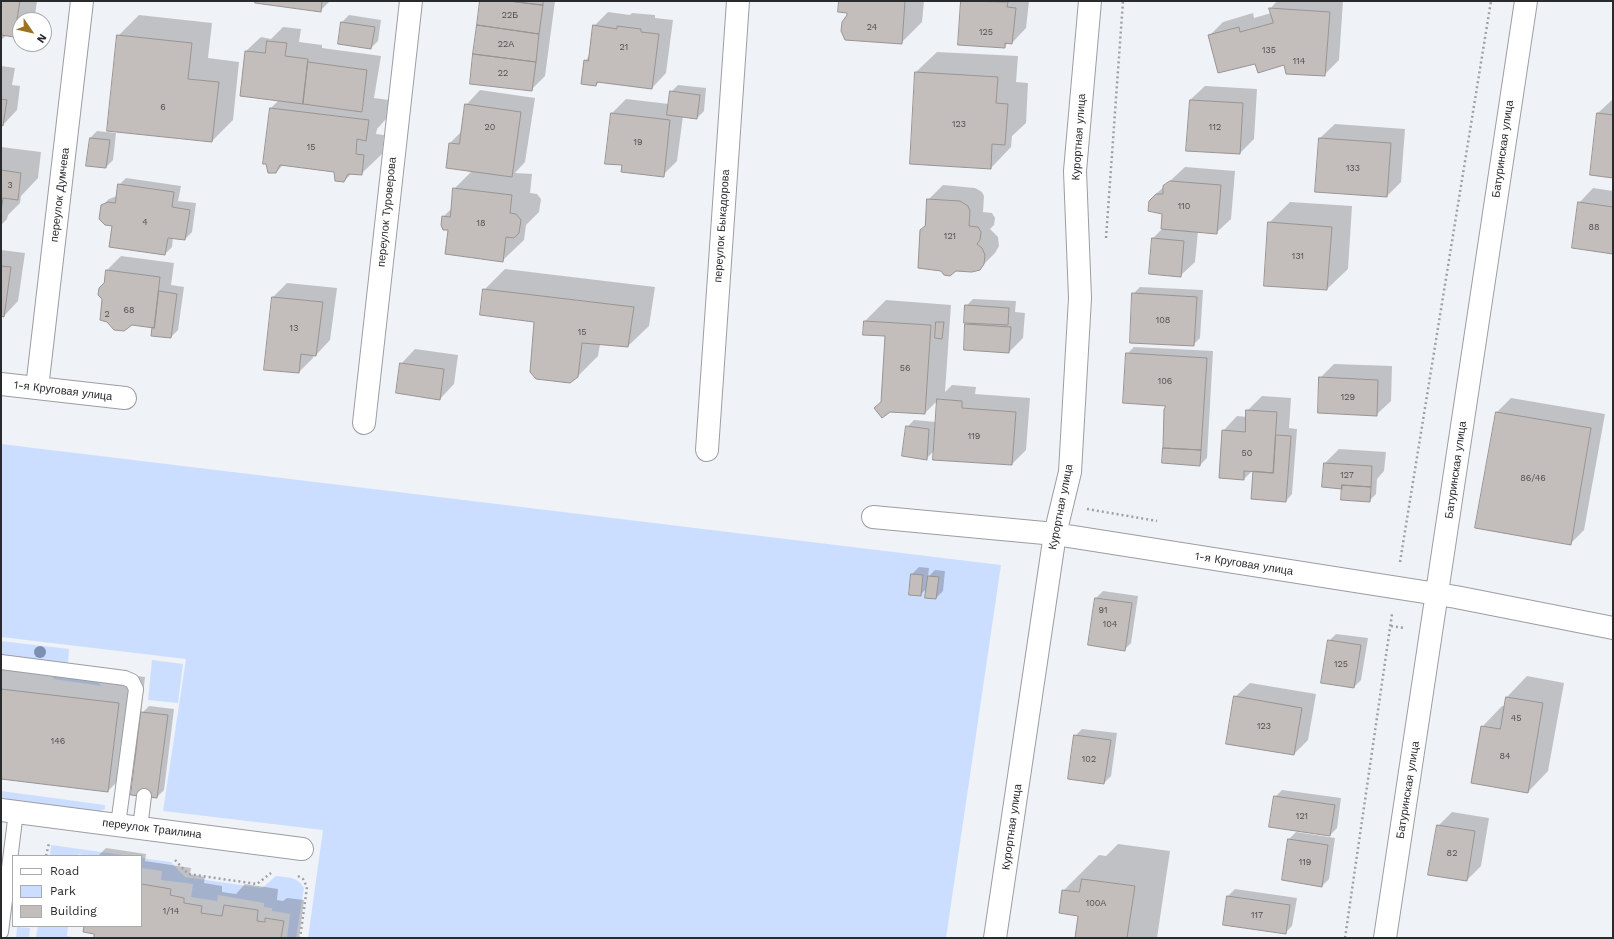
<!DOCTYPE html>
<meta charset="utf-8">
<style>
body{margin:0}
#map{position:relative;width:1614px;height:939px;overflow:hidden;background:#eff2f7;font-family:"Work Sans",sans-serif}
canvas{display:block}
.frame{position:absolute;inset:0;border:2px solid #292a2c;pointer-events:none}
.legend{position:absolute;left:12px;top:855px;width:130px;height:72px;box-sizing:border-box;background:#fff;border:1px solid #a9aaab;margin:0;padding:5px 7px;list-style:none;font-size:12px;color:#292a2c}
.legend li{display:flex;align-items:center;gap:8px;height:20px}
.legend b{width:20px;border:1px solid #a9aaab}
.north{position:absolute;left:12px;top:12px;width:40px;height:40px;box-sizing:border-box;background:#fff;border:1px solid #a9aaab;border-radius:50%;rotate:124deg;font-size:11px;font-weight:700;line-height:16px;text-align:center;color:#292a2c}
.north::after{content:'';display:block;margin:auto;width:14px;height:18px;background:#9c7220;clip-path:polygon(50% 0,100% 100%,50% 72%,0 100%)}
</style>
<div id="map">
<canvas width="1614" height="939"></canvas>
<div class="frame"></div>
<ul class="legend">
<li><b style="height:5px;background:#fff"></b>Road</li>
<li><b style="height:11px;background:#ccdeff"></b>Park</li>
<li><b style="height:11px;background:#c3bebb"></b>Building</li>
</ul>
<div class="north">N</div>
</div>
<script>
const g = document.querySelector('canvas').getContext('2d');
g.lineJoin = 'round';
function paint(path, color) { g.fillStyle = color; g.fill(path, 'evenodd'); }
function trace(path, color, width, dash) { g.strokeStyle = color; g.lineWidth = width; g.lineCap = dash ? 'butt' : 'round'; g.setLineDash(dash || []); g.stroke(path); }
function label(font, color, halo, rows, align = 'center') {
  g.font = font + ' "Work Sans",sans-serif'; g.lineWidth = 3; g.setLineDash([]); g.textBaseline = 'middle'; g.strokeStyle = halo; g.fillStyle = color; for (const [text, x, y, turn = 0] of rows) {
    g.save(); g.translate(x, y); g.rotate((+turn || 0) * Math.PI / 180); g.textAlign = isNaN(turn) ? turn : align; if (halo) g.strokeText(text, 0, 0); g.fillText(text, 0, 0); g.restore();
  }
}
paint(new Path2D(`
 M 1,444 L 1001,565 L 946,938 L 308,938 L 323,830 L 163,811 L 186,659 L 1,637 Z
 M 1,641 L 69,649 L 68,663 L 1,655 Z
 M 152,660 L 183,664 L 178,703 L 148,700 Z
 M 54,676 L 96,681 L 102,686 L 53,679 Z
 M 1,791 L 105,805 L 105,809 L 98,812 L 1,799 Z
 M 51,845 L 130,856 L 88,856 L 78,854 L 78,856 L 50,856 Z
 M 141,858 L 171,862 L 185,877 L 262,888 L 276,876 C 288,878 297,876 304,888 L 296,938 L 287,938 L 290,914 L 272,911 L 272,908 L 264,907 L 264,903 L 218,895 L 217,901 L 191,897 L 193,884 L 161,880 L 162,871 L 141,868 Z
 M 38,926 L 68,926 L 67,936 L 79,938 L 36,937 Z
 M 17,927 L 30,928 L 29,938 L 16,938 Z`), '#ccdeff');
paint(new Path2D(`
 M 1,1 L 37,1 L 35,15 L 30,20 L 20,20 L 20,30 L 14,36 L 7,35 L 1,40 Z
 M 256,1 L 330,1 L 320,11 Z
 M 481,1 L 555,1 L 545,76 L 531,90 Z
 M 840,1 L 924,1 L 922,22 L 901,43 L 848,16 L 848,12 Z
 M 962,1 L 1029,1 L 1026,28 L 1012,43 L 1009,42 L 1004,47 L 959,44 Z
 M 1277,1 L 1343,1 L 1339,60 L 1324,75 L 1284,64 L 1256,62 L 1209,36 L 1223,22 L 1253,13 L 1254,18 L 1271,13 L 1270,9 Z
 M 608,12 L 630,15 L 632,13 L 655,15 L 655,18 L 673,20 L 666,73 L 652,88 L 600,81 L 596,85 L 585,61 L 590,55 L 594,26 Z
 M 139,15 L 212,23 L 208,58 L 239,62 L 233,120 L 212,141 L 118,36 Z
 M 349,15 L 381,20 L 378,41 L 371,48 L 342,22 Z
 M 283,27 L 301,29 L 299,42 L 322,45 L 322,48 L 381,56 L 374,98 L 389,100 L 386,119 L 377,129 L 376,134 L 384,135 L 382,154 L 361,174 L 352,173 L 344,181 L 335,171 L 283,165 L 276,172 L 271,108 L 279,100 L 246,51 L 261,37 L 271,39 Z
 M 937,52 L 1018,56 L 1016,82 L 1028,83 L 1026,123 L 1012,136 L 1011,147 L 991,168 L 916,72 Z
 M 1,66 L 15,68 L 12,85 L 20,86 L 17,110 L 3,125 L 1,124 Z
 M 678,85 L 706,88 L 704,111 L 697,118 L 683,116 L 677,161 L 663,175 L 623,165 L 612,113 L 626,99 L 669,104 L 671,92 Z
 M 1205,86 L 1257,89 L 1254,139 L 1240,153 L 1187,150 L 1190,100 Z
 M 480,90 L 535,98 L 525,162 L 515,173 L 532,174 L 530,193 L 537,194 L 541,199 L 539,212 L 526,225 L 524,240 L 503,260 L 449,230 L 443,217 L 452,208 L 454,189 L 472,171 L 450,143 L 462,131 L 466,105 Z
 M 1613,99 L 1613,176 L 1598,113 Z
 M 1335,124 L 1405,129 L 1401,182 L 1387,196 L 1320,138 Z
 M 97,131 L 116,133 L 113,160 L 106,167 L 90,138 Z
 M 1,147 L 41,152 L 38,178 L 21,196 L 20,203 L 8,215 L 7,219 L 1,225 Z
 M 1185,167 L 1235,171 L 1231,219 L 1216,233 L 1198,231 L 1195,262 L 1180,276 L 1150,273 L 1153,238 L 1162,229 L 1164,213 L 1156,194 Z
 M 126,178 L 181,186 L 178,201 L 196,203 L 192,232 L 185,239 L 173,237 L 172,247 L 165,254 L 113,225 L 102,206 L 109,199 L 117,196 L 119,185 Z
 M 943,185 L 975,188 L 982,192 L 984,196 L 983,212 L 992,213 L 995,218 L 994,225 L 990,229 L 998,237 L 999,246 L 995,253 L 981,267 L 926,225 L 928,200 Z
 M 1593,188 L 1613,191 L 1613,253 L 1579,203 Z
 M 1290,202 L 1352,206 L 1348,269 L 1327,289 L 1269,223 Z
 M 1,250 L 25,253 L 18,301 L 4,316 L 1,315 Z
 M 121,256 L 174,263 L 171,285 L 184,287 L 178,330 L 171,337 L 153,335 L 153,326 L 105,283 L 107,270 Z
 M 505,269 L 655,287 L 649,326 L 628,346 L 600,344 L 598,356 L 577,377 L 535,321 L 484,290 Z
 M 287,283 L 337,288 L 330,340 L 316,355 L 314,354 L 313,358 L 299,372 L 273,297 Z
 M 1140,287 L 1203,290 L 1200,338 L 1193,345 L 1133,294 Z
 M 973,299 L 1016,301 L 1015,312 L 1025,313 L 1023,338 L 1009,352 L 966,324 L 968,322 L 966,306 Z
 M 886,300 L 951,305 L 945,392 L 952,385 L 976,387 L 975,394 L 1030,398 L 1026,450 L 1012,464 L 934,451 L 926,459 L 907,427 L 914,420 L 936,422 L 938,400 L 925,413 L 882,402 L 886,335 L 865,321 Z
 M 1134,347 L 1213,351 L 1207,458 L 1200,465 L 1167,405 L 1127,354 Z
 M 415,349 L 458,355 L 454,384 L 440,399 L 401,364 Z
 M 1334,364 L 1392,366 L 1391,401 L 1376,415 L 1320,378 Z
 M 1262,396 L 1291,398 L 1289,428 L 1297,429 L 1292,494 L 1286,501 L 1254,471 L 1252,471 L 1244,479 L 1223,431 L 1237,416 L 1247,417 L 1247,411 Z
 M 1511,398 L 1605,414 L 1584,530 L 1570,544 L 1476,528 L 1497,412 Z
 M 1339,449 L 1386,452 L 1384,471 L 1377,479 L 1376,494 L 1369,501 L 1325,463 Z
 M 919,567 L 929,568 L 928,577 L 935,570 L 945,571 L 943,591 L 936,598 L 927,588 L 920,595 L 910,594 L 912,574 Z
 M 1103,591 L 1138,596 L 1131,643 L 1124,650 L 1089,644 L 1096,598 Z
 M 1336,634 L 1368,638 L 1361,680 L 1354,687 L 1329,641 Z
 M 1,659 L 145,677 L 141,714 L 149,706 L 174,709 L 164,790 L 157,797 L 136,763 L 108,791 L 1,778 Z
 M 1527,676 L 1564,683 L 1548,771 L 1528,792 L 1482,727 L 1502,706 L 1505,706 L 1507,697 Z
 M 1250,683 L 1316,694 L 1308,740 L 1294,754 L 1235,697 Z
 M 1082,729 L 1117,733 L 1111,776 L 1104,783 L 1075,736 Z
 M 1282,790 L 1341,798 L 1337,828 L 1330,835 L 1275,797 Z
 M 1452,812 L 1489,818 L 1481,866 L 1467,880 L 1438,826 Z
 M 1296,832 L 1335,838 L 1329,879 L 1322,886 L 1284,880 L 1289,839 Z
 M 1118,844 L 1170,851 L 1157,938 L 1076,938 L 1079,915 L 1063,891 L 1099,855 L 1106,856 Z
 M 106,848 L 146,854 L 145,861 L 191,868 L 190,874 L 205,877 L 204,883 L 222,886 L 222,892 L 236,894 L 245,884 L 278,889 L 277,900 L 283,901 L 287,898 L 304,900 L 299,938 L 95,938 L 96,933 L 85,926 L 141,926 L 141,856 L 98,856 Z
 M 1235,889 L 1297,898 L 1292,926 L 1285,933 L 1224,924 L 1228,896 Z`), '#0003');
const building = new Path2D(`
 M 1,1 L 20,1 L 14,37 L 1,35 Z
 M 255,1 L 322,1 L 321,12 L 255,3 Z
 M 480,1 L 509,1 L 543,5 L 539,34 L 477,25 Z
 M 509,1 L 543,1 L 543,5 Z
 M 839,1 L 905,1 L 902,44 L 845,40 L 841,31 L 842,22 L 847,15 L 847,13 L 838,12 Z
 M 961,1 L 1008,2 L 1007,7 L 1016,8 L 1012,44 L 1005,43 L 1005,48 L 958,45 Z
 M 1269,8 L 1330,12 L 1325,76 L 1286,74 L 1284,65 L 1258,73 L 1255,64 L 1218,73 L 1208,35 L 1239,27 L 1240,32 L 1273,23 Z
 M 341,22 L 375,27 L 371,49 L 338,44 Z
 M 477,25 L 539,34 L 536,62 L 473,54 Z
 M 593,25 L 617,29 L 617,26 L 641,29 L 641,32 L 659,34 L 652,89 L 597,82 L 596,86 L 581,84 L 584,60 L 588,61 Z
 M 117,35 L 192,43 L 188,79 L 219,82 L 212,142 L 107,131 Z
 M 267,41 L 287,43 L 285,56 L 308,59 L 303,104 L 240,96 L 245,51 L 265,53 Z
 M 473,54 L 536,62 L 532,91 L 470,84 Z
 M 308,62 L 367,70 L 362,112 L 303,104 Z
 M 915,72 L 998,77 L 996,103 L 1008,104 L 1005,145 L 992,144 L 991,169 L 910,164 Z
 M 670,91 L 700,95 L 697,119 L 667,115 Z
 M 1,99 L 7,100 L 3,126 L 1,125 Z
 M 1190,100 L 1243,103 L 1240,154 L 1186,151 Z
 M 465,104 L 521,112 L 512,177 L 446,168 L 449,143 L 459,144 Z
 M 270,108 L 369,120 L 366,141 L 357,139 L 356,154 L 364,155 L 362,175 L 348,174 L 344,182 L 335,181 L 334,172 L 280,165 L 276,173 L 268,173 L 266,164 L 263,164 Z
 M 611,113 L 670,120 L 664,177 L 621,172 L 622,165 L 605,164 Z
 M 1597,113 L 1613,115 L 1613,178 L 1590,175 Z
 M 90,138 L 110,140 L 106,168 L 86,166 Z
 M 1319,138 L 1391,143 L 1387,197 L 1315,192 Z
 M 1,170 L 21,173 L 18,200 L 3,198 L 1,211 Z
 M 1170,181 L 1221,185 L 1217,234 L 1161,229 L 1162,214 L 1148,211 L 1149,201 L 1156,194 L 1163,194 L 1163,186 Z
 M 118,184 L 174,192 L 172,207 L 190,210 L 185,240 L 168,238 L 165,255 L 109,247 L 112,226 L 105,225 L 99,219 L 101,205 L 108,202 L 115,203 Z
 M 453,188 L 512,195 L 510,213 L 516,214 L 521,220 L 519,233 L 514,238 L 506,237 L 503,262 L 445,254 L 448,230 L 443,230 L 441,225 L 442,216 L 450,217 Z
 M 927,199 L 960,201 L 968,206 L 970,211 L 969,226 L 978,227 L 981,232 L 980,240 L 977,244 L 982,248 L 985,255 L 984,264 L 980,270 L 972,272 L 956,271 L 950,276 L 944,275 L 941,271 L 918,268 L 920,230 L 925,226 Z
 M 1578,202 L 1613,207 L 1613,254 L 1572,248 Z
 M 1268,222 L 1332,227 L 1327,290 L 1264,286 Z
 M 1152,238 L 1184,241 L 1181,277 L 1149,274 Z
 M 1,266 L 11,267 L 4,317 L 1,316 Z
 M 106,270 L 160,277 L 154,328 L 132,325 L 124,331 L 114,330 L 107,322 L 100,320 L 102,299 L 98,295 L 99,288 L 104,283 Z
 M 483,289 L 634,307 L 628,347 L 582,343 L 578,377 L 570,383 L 536,379 L 530,372 L 534,322 L 480,315 Z
 M 159,291 L 177,294 L 171,338 L 151,336 L 152,327 L 154,328 Z
 M 1132,293 L 1197,297 L 1194,346 L 1130,343 Z
 M 272,297 L 323,302 L 316,356 L 301,354 L 299,373 L 264,370 Z
 M 965,305 L 1009,308 L 1008,325 L 964,323 Z
 M 864,321 L 931,325 L 925,414 L 890,412 L 882,418 L 874,408 L 881,402 L 885,336 L 863,335 Z
 M 936,322 L 944,322 L 942,339 L 935,338 Z
 M 965,324 L 1011,327 L 1009,353 L 964,350 Z
 M 1126,353 L 1207,358 L 1201,450 L 1163,448 L 1164,409 L 1166,406 L 1123,403 Z
 M 400,363 L 444,369 L 440,400 L 396,393 Z
 M 1319,377 L 1378,380 L 1377,416 L 1318,413 Z
 M 937,399 L 962,401 L 962,408 L 1016,412 L 1012,465 L 933,460 Z
 M 1246,410 L 1277,412 L 1273,473 L 1244,471 L 1244,480 L 1219,478 L 1222,430 L 1245,432 Z
 M 1496,412 L 1591,428 L 1571,545 L 1475,528 Z
 M 906,426 L 929,429 L 927,460 L 902,456 Z
 M 1276,435 L 1291,436 L 1286,502 L 1251,499 L 1253,471 L 1273,473 Z
 M 1163,448 L 1201,450 L 1200,466 L 1162,463 Z
 M 1324,463 L 1372,466 L 1371,487 L 1342,485 L 1342,489 L 1322,487 Z
 M 1342,485 L 1371,487 L 1370,502 L 1341,500 Z
 M 911,574 L 923,575 L 921,596 L 909,595 Z
 M 928,576 L 939,577 L 936,599 L 925,598 Z
 M 1095,598 L 1132,603 L 1125,651 L 1088,645 Z
 M 1328,640 L 1361,645 L 1354,688 L 1321,683 Z
 M 1,689 L 119,703 L 108,792 L 1,779 Z
 M 1234,696 L 1302,708 L 1294,755 L 1226,744 Z
 M 1506,697 L 1543,703 L 1528,793 L 1471,783 L 1481,726 L 1500,729 Z
 M 141,712 L 168,715 L 157,798 L 131,795 Z
 M 1074,735 L 1111,740 L 1104,784 L 1068,779 Z
 M 1274,796 L 1335,805 L 1330,836 L 1269,827 Z
 M 1437,825 L 1475,831 L 1467,881 L 1428,875 Z
 M 1288,839 L 1328,845 L 1322,887 L 1282,880 Z
 M 1082,879 L 1135,886 L 1127,938 L 1075,938 L 1078,916 L 1059,913 L 1062,890 L 1079,892 Z
 M 141,884 L 171,889 L 170,895 L 184,898 L 184,903 L 202,906 L 201,913 L 222,916 L 224,905 L 258,910 L 257,921 L 265,922 L 265,918 L 284,921 L 281,938 L 94,938 L 94,934 L 83,932 L 84,926 L 141,926 Z
 M 1227,896 L 1290,905 L 1286,934 L 1223,925 Z`);
paint(building, '#c3bebb');
trace(building, '#999491', 1);
const service = new Path2D(`
 M 1,662 L 125,678 L 132,681 L 136,689 L 118,825
 M 140,828 L 144,796
 M 1,932 L 16,812`);
const minor = new Path2D(`
 M 1,384 L 125,398
 M 37,388 L 82,1
 M 364,423 L 411,1
 M 707,450 L 738,1
 M 873,517 L 1055,534 L 1456,597 L 1613,628
 M 1,810 L 302,849
 M 995,938 L 1055,534 L 1070,472 L 1080,298 L 1075,171 L 1090,1
 M 1385,938 L 1526,1`);
trace(service, '#9b9da2', 16);
trace(minor, '#9b9da2', 24);
trace(new Path2D(`
 M 1106,238 L 1123,1
 M 1087,509 L 1157,521
 M 1400,562 L 1491,1
 M 1391,626 L 1404,628
 M 46,856 L 49,843
 M 175,860 L 188,874 L 257,884 L 271,873
 M 298,876 L 303,879 L 307,887 L 300,938
 M 1345,938 L 1392,614`), '#9ea0a4', 2.5, [2, 3]);
trace(service, '#fff', 14);
trace(minor, '#fff', 22);
g.fillStyle = '#7d90b3';
for (const [x, y] of [
 [40,652]
]) { g.beginPath(); g.arc(x, y, 6, 0, 2 * Math.PI); g.fill(); }
label('9px', '#504f50', null, [
 ["22Б",510,15],
 ["24",872,27],
 ["125",986,32],
 ["22А",506,44],
 ["21",624,47],
 ["135",1269,50],
 ["114",1299,61],
 ["22",503,73],
 ["6",163,107],
 ["123",959,124],
 ["20",490,127],
 ["112",1215,127],
 ["19",638,142],
 ["15",311,147],
 ["133",1353,168],
 ["3",10,185],
 ["110",1184,206],
 ["4",145,222],
 ["18",481,223],
 ["88",1594,227],
 ["121",950,236],
 ["131",1298,256],
 ["68",129,310],
 ["2",107,314],
 ["108",1163,320],
 ["13",294,328],
 ["15",582,332],
 ["56",905,368],
 ["106",1165,381],
 ["129",1348,397],
 ["119",974,436],
 ["50",1247,453],
 ["127",1347,475],
 ["86/46",1533,478],
 ["91",1103,610],
 ["104",1110,624],
 ["125",1341,664],
 ["45",1516,718],
 ["123",1264,726],
 ["146",58,741],
 ["84",1505,756],
 ["102",1089,759],
 ["121",1302,816],
 ["82",1452,853],
 ["119",1305,862],
 ["100А",1096,903],
 ["1/14",171,911],
 ["117",1257,915]
]);
label('11px', '#292a2c', '#fff', [
 ["Курортная улица",1079,137,-86],
 ["Батуринская улица",1503,149,-82],
 ["переулок Думчева",60,195,-83],
 ["переулок Туроверова",387,212,-84],
 ["переулок Быкадорова",722,226,-86],
 ["1-я Круговая улица",63,391,7],
 ["Батуринская улица",1456,470,-82],
 ["Курортная улица",1061,507,-79],
 ["1-я Круговая улица",1244,564,9],
 ["Батуринская улица",1408,790,-81],
 ["Курортная улица",1012,827,-82],
 ["переулок Траилина",152,829,7]
]);
</script>
